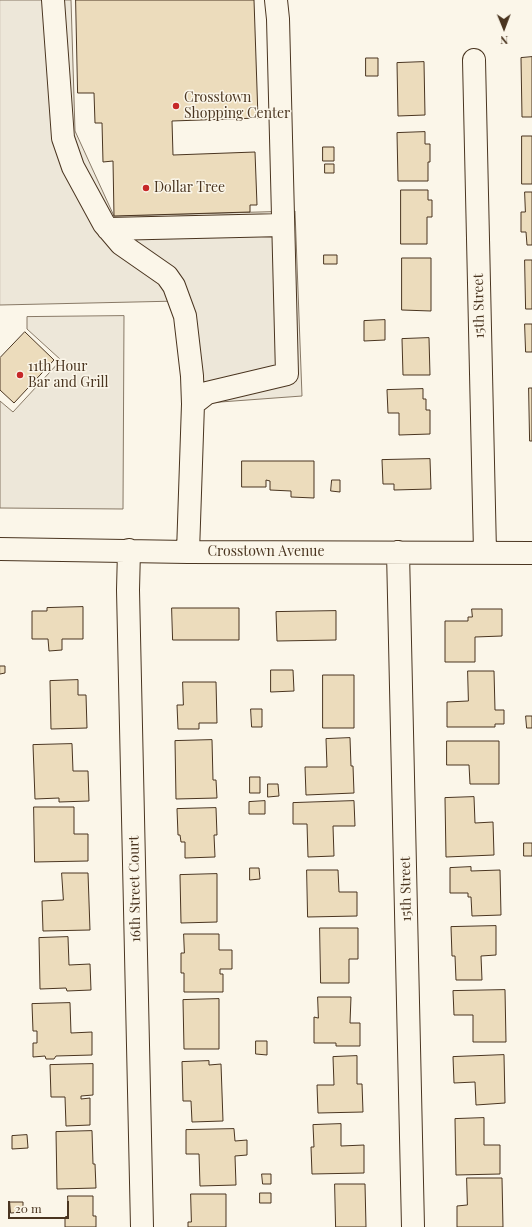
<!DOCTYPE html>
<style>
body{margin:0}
#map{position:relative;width:532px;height:1227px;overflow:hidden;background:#fbf6e9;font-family:"Playfair Display",serif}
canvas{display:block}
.north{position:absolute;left:484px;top:8px;width:40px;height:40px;-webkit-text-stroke:3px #fbf6e9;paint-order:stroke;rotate:179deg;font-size:11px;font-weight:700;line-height:16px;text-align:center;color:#4a3520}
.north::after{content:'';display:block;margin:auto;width:14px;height:18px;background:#4a3520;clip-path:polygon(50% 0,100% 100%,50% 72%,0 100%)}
.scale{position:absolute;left:8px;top:1201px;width:61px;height:18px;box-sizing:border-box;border:2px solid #4a3520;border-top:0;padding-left:5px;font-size:12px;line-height:14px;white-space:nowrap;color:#4a3520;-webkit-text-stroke:3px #fbf6e9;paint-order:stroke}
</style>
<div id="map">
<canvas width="532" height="1227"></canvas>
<div class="north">N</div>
<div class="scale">20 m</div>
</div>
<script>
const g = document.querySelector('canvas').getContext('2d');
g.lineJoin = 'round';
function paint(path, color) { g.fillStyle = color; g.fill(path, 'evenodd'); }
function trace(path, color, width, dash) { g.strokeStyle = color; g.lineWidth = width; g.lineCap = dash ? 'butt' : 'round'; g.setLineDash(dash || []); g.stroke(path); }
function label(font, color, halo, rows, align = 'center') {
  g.font = font + ' "Playfair Display",serif'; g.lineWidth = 3; g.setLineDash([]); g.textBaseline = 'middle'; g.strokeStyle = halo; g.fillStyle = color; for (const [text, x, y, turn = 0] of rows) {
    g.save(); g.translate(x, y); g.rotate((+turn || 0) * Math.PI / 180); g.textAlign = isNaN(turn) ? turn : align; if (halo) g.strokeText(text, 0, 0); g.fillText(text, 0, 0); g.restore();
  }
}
const parking = new Path2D(`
 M 0,0 L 71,0 L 75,131 L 114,216 L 295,211 L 302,396 L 193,404 L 179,301 L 0,305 Z
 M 124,316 L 123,509 L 0,508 L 0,401 L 13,412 L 61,360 L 27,329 L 27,317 Z`);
paint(parking, '#ede7d9');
trace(parking, '#887966', 1);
const building = new Path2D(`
 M 76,0 L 254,0 L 258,118 L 172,121 L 173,155 L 255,152 L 257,205 L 250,205 L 250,212 L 114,216 L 113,161 L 103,162 L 102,123 L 95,123 L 94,93 L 78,93 Z
 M 532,57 L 532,117 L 522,117 L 521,58 Z
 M 366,58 L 378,58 L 378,76 L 366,76 Z
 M 424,62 L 425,115 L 398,116 L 397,63 Z
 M 425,132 L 425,144 L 430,144 L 430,162 L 428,162 L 428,181 L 398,181 L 397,133 Z
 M 522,136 L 532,136 L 532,184 L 522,184 Z
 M 323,147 L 334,147 L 334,161 L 323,161 Z
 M 325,164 L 334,164 L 334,173 L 325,173 Z
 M 401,190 L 428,190 L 428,200 L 432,200 L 432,217 L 427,217 L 427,244 L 401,244 Z
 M 525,192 L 532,192 L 532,245 L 527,245 L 526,232 L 521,232 L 521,212 L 525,212 Z
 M 324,255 L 337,255 L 337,264 L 324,264 Z
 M 402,258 L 431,258 L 431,311 L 402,310 Z
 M 525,260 L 532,260 L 532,309 L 526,309 Z
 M 385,320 L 385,340 L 364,341 L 364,321 Z
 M 525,324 L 532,324 L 532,352 L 526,352 Z
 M 25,332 L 54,360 L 14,403 L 0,390 L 0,358 Z
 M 429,338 L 430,375 L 403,375 L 402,339 Z
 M 529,388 L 532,388 L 532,441 L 530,441 Z
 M 423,389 L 423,399 L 426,399 L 426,410 L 430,410 L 430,434 L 399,435 L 399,413 L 388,413 L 387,390 Z
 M 430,459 L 431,489 L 394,490 L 394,484 L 383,484 L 382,460 Z
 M 242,461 L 314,461 L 314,498 L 291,497 L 291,491 L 270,490 L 270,481 L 266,480 L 266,487 L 242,487 Z
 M 332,480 L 340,480 L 340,492 L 331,491 Z
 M 83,607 L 83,639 L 62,639 L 62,650 L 49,651 L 48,639 L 32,639 L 32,611 L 47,611 L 47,608 Z
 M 172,608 L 239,608 L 239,640 L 173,640 Z
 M 472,609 L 502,609 L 502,636 L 475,637 L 475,662 L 445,662 L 445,621 L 468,621 L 468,617 L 472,617 Z
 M 336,611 L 336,640 L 277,641 L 276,612 Z
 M 0,666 L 5,666 L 5,673 L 0,674 Z
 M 271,670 L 293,670 L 294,691 L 271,692 Z
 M 468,671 L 494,671 L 495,710 L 504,710 L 504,724 L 495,724 L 495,727 L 447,727 L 447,702 L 468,701 Z
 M 323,675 L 354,675 L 354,728 L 323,728 Z
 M 78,680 L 78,695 L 86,695 L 87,728 L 51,729 L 50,681 Z
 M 183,682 L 216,682 L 217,723 L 199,723 L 199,729 L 178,729 L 177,705 L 183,705 Z
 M 251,709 L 262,709 L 262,727 L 252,727 Z
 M 526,716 L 532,716 L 532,728 L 527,728 Z
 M 350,738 L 351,766 L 353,766 L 354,793 L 306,795 L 305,767 L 327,767 L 326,739 Z
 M 212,740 L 213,780 L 216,780 L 217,798 L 176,799 L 175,741 Z
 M 447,741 L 499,741 L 499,784 L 470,784 L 469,765 L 447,765 Z
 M 72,744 L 73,771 L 88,771 L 89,801 L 59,802 L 59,798 L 35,799 L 33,745 Z
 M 250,777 L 260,777 L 260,793 L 250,793 Z
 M 268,784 L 278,784 L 279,796 L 268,797 Z
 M 474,797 L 475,823 L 493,822 L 494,855 L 446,857 L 445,798 Z
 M 265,801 L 265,814 L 249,814 L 249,802 Z
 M 354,801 L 355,826 L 333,826 L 334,856 L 308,857 L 307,824 L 293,824 L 293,803 Z
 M 34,807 L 74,807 L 74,834 L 88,834 L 88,861 L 35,862 Z
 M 216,808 L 217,835 L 214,835 L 215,857 L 185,858 L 185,842 L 181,842 L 180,835 L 178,835 L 177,809 Z
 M 524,843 L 532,843 L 532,856 L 524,856 Z
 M 471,867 L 471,871 L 500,870 L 501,915 L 472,916 L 471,897 L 468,897 L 468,893 L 450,893 L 450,868 Z
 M 250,868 L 259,868 L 260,879 L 250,880 Z
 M 307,870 L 338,870 L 339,892 L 357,892 L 357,916 L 308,917 Z
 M 62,873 L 88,873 L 90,930 L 43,931 L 42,901 L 63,900 Z
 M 217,874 L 217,922 L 181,923 L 180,875 Z
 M 496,926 L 496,955 L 481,956 L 482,980 L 456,980 L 455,956 L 452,956 L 451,927 Z
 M 320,928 L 358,928 L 358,959 L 349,959 L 349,983 L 321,983 Z
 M 184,934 L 219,934 L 219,950 L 232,950 L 232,969 L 220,969 L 220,974 L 223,974 L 223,992 L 184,992 L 184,973 L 181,973 L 181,953 L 184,953 Z
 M 68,937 L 69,965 L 90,964 L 91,990 L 67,991 L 66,988 L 40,989 L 39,938 Z
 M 505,990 L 506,1042 L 473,1042 L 473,1015 L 454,1015 L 453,991 Z
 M 318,997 L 351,997 L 350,1023 L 360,1023 L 360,1046 L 336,1046 L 336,1043 L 314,1043 L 314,1017 L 318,1018 Z
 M 219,999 L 219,1049 L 184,1049 L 183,1000 Z
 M 70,1003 L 71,1033 L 92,1032 L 92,1055 L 56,1056 L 54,1059 L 46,1059 L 45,1056 L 33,1057 L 33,1043 L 37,1043 L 37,1031 L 33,1031 L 32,1004 Z
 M 256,1041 L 267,1041 L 267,1055 L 256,1054 Z
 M 504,1055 L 505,1103 L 476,1105 L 475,1082 L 454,1083 L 453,1057 Z
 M 357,1056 L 357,1084 L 362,1084 L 363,1112 L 318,1113 L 317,1085 L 334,1085 L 333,1057 Z
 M 209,1061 L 209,1065 L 221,1064 L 223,1121 L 192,1122 L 191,1101 L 183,1101 L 182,1062 Z
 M 93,1064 L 93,1095 L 81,1096 L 81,1099 L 90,1098 L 90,1125 L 66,1126 L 65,1097 L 51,1097 L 50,1065 Z
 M 484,1118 L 484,1145 L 500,1145 L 500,1174 L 456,1175 L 455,1119 Z
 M 341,1124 L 341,1146 L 364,1145 L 364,1173 L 312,1174 L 311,1147 L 314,1147 L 313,1125 Z
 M 234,1129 L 235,1141 L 247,1140 L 247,1155 L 235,1156 L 236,1185 L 200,1186 L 199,1154 L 186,1154 L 186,1130 Z
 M 92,1131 L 93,1164 L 95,1164 L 96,1188 L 57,1189 L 56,1132 Z
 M 27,1135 L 28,1148 L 12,1149 L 12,1136 Z
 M 262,1174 L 271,1174 L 271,1184 L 263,1184 Z
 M 467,1178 L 502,1178 L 503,1227 L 457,1227 L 457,1206 L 467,1205 Z
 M 335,1184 L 365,1184 L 366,1227 L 336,1227 Z
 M 260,1193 L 271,1193 L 271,1203 L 260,1203 Z
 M 191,1194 L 226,1194 L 226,1227 L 188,1227 L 188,1222 L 191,1222 Z
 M 68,1196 L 93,1196 L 93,1216 L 96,1216 L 96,1227 L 65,1227 L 65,1217 L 68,1216 Z
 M 10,1202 L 23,1202 L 23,1212 L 11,1213 Z`);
paint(building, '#ecdcbc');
trace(building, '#4a3520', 1);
const minor = new Path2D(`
 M 53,0 L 63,138 L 73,167 L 104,224 L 121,244 L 167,276 L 174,286 L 185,316 L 192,376 L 193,404 L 188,552
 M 474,60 L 485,552
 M 108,229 L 283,225
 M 193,404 L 207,393 L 287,374 L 278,19 L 276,0
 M 0,549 L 188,552 L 532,553
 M 129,550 L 128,590 L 142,1227
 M 398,552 L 413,1227`);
trace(minor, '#4a3520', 24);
trace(minor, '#fbf6e9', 22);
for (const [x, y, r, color] of [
 [176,106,4,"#c62828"],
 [146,188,4,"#c62828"],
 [20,375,4,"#c62828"]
]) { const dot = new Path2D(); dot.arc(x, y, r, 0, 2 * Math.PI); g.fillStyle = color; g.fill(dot); trace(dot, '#fbf6e9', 1.5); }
label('14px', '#4a3520', '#fbf6e9', [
 ["Crosstown",184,98],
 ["Shopping Center",184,114],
 ["Dollar Tree",154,188],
 ["11th Hour",28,367],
 ["Bar and Grill",28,383]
], 'left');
label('14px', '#4a3520', '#fbf6e9', [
 ["15th Street",479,306,-91],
 ["Crosstown Avenue",266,552],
 ["16th Street Court",135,889,-91],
 ["15th Street",406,889,-91]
]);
</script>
